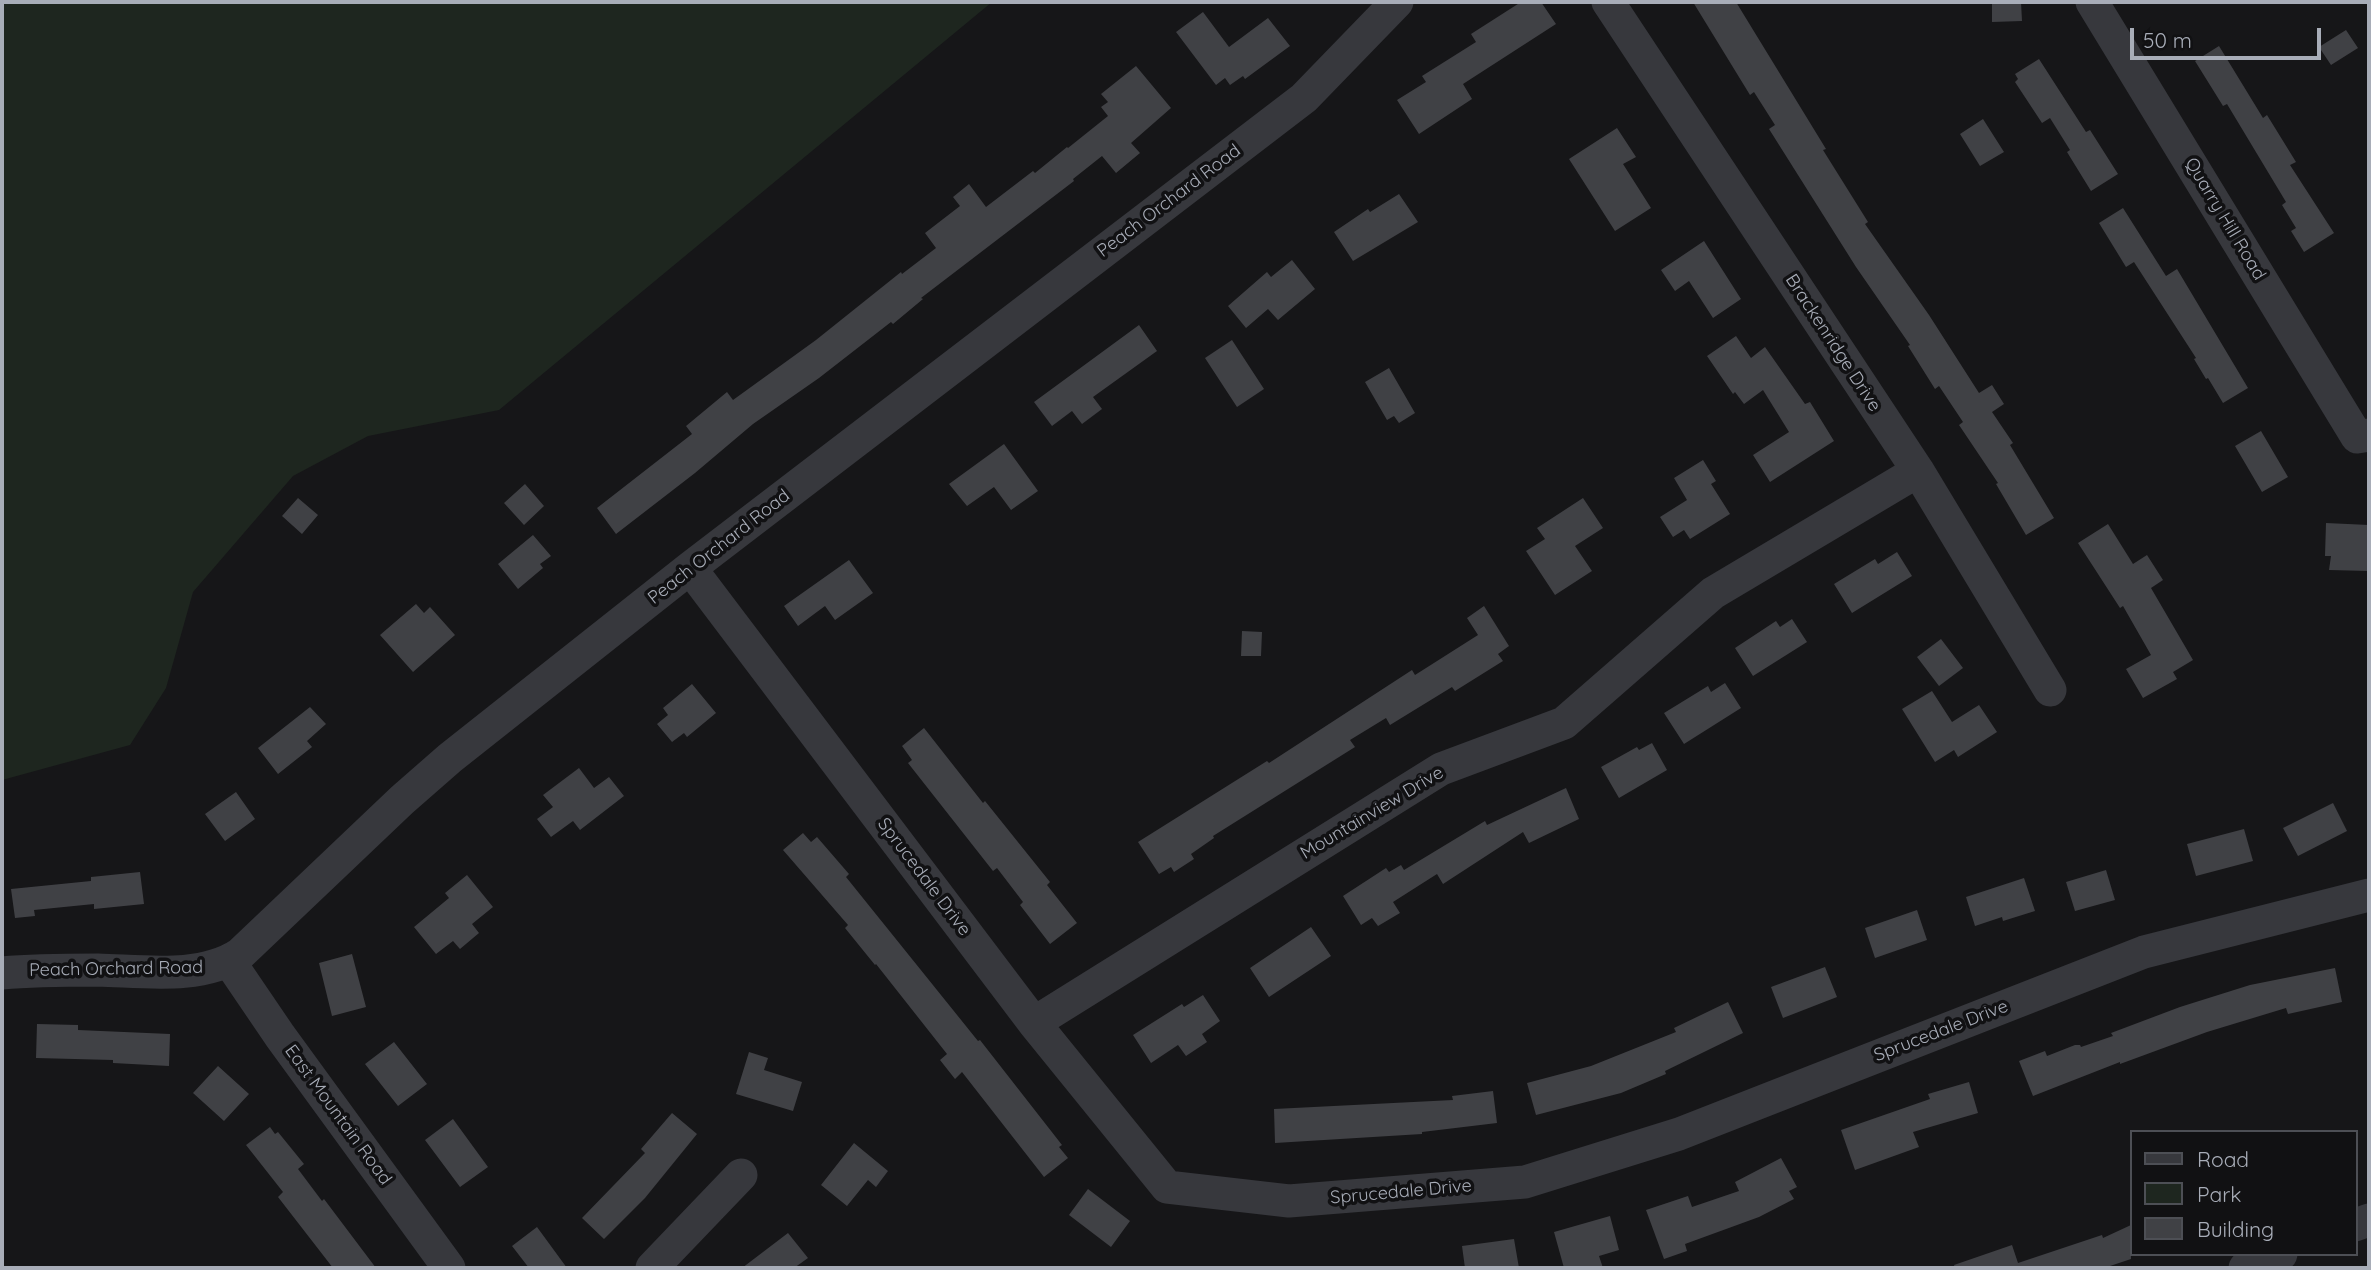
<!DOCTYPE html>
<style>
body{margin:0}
#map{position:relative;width:2371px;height:1270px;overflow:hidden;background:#161618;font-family:Quicksand,sans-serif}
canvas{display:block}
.frame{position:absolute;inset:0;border:4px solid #a8adb8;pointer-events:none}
.legend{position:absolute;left:2130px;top:1130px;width:228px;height:126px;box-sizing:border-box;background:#111113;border:2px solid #4d4f55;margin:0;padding:9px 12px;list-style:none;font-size:21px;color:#a8adb8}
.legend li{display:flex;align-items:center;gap:14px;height:35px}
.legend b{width:35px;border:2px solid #4d4f55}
.scale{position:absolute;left:2130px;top:28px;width:191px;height:32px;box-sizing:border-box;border:4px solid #a8adb8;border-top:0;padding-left:9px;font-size:21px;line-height:24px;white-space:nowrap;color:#a8adb8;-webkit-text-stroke:5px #111113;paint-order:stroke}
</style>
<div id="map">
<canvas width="2371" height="1270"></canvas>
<div class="frame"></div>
<ul class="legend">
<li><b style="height:9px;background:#37383d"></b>Road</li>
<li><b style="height:19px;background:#1e261f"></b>Park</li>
<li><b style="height:19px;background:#404145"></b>Building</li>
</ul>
<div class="scale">50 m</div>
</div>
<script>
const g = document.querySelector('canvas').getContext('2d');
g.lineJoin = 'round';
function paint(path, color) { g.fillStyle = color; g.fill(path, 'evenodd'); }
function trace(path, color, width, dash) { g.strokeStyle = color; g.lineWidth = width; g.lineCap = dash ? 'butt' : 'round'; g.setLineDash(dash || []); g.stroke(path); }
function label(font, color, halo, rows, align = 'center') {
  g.font = font + ' Quicksand,sans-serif'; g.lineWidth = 7; g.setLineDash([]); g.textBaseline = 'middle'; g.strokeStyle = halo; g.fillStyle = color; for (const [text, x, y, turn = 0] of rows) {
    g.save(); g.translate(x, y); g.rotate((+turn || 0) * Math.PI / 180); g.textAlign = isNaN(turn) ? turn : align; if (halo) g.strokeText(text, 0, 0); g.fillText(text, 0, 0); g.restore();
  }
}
paint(new Path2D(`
 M 2,2 L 992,2 L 499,410 L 368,436 L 293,476 L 193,592 L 166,688 L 130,745 L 2,780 Z`), '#1e261f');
paint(new Path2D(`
 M 1521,2 L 1541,2 L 1556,24 L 1463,84 L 1472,99 L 1419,134 L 1397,100 L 1426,82 L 1422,76 L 1476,42 L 1471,34 Z
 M 1693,2 L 1736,2 L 1826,149 L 1823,150 L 1868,222 L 1865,224 L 1929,315 L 1979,393 L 1992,385 L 2004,404 L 1992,412 L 2013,443 L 2010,445 L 2054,518 L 2026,535 L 1996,484 L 1998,483 L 1959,425 L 1963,422 L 1939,386 L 1935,389 L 1908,346 L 1910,345 L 1856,267 L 1769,129 L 1775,125 L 1754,92 L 1750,95 Z
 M 1992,2 L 2021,2 L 2022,21 L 1992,22 Z
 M 1203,12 L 1229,47 L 1268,18 L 1290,46 L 1245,79 L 1243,76 L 1230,85 L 1225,78 L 1216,85 L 1176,32 Z
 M 2346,30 L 2358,48 L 2331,65 L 2319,47 Z
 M 2219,46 L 2263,118 L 2267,115 L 2296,162 L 2290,165 L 2334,233 L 2304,252 L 2291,231 L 2296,228 L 2282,205 L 2286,202 L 2227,104 L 2223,106 L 2195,61 Z
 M 2039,59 L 2086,132 L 2090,130 L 2118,174 L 2091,191 L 2067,152 L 2070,150 L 2050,118 L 2042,123 L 2015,82 L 2018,79 L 2015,74 Z
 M 1136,66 L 1171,108 L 1131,143 L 1140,153 L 1116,173 L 1102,156 L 1073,179 L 1074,181 L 921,298 L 923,299 L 893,324 L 891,322 L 819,378 L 753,424 L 695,473 L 616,534 L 597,508 L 692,434 L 686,426 L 727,392 L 733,400 L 816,340 L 901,272 L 902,274 L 936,248 L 925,233 L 960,206 L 953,197 L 969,184 L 986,207 L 1033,171 L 1035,173 L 1067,147 L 1068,148 L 1108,116 L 1101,107 L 1108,102 L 1101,94 Z
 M 1983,119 L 2004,152 L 1980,166 L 1960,134 Z
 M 1617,128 L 1636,157 L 1623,164 L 1651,208 L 1615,231 L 1569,159 Z
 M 1399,194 L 1418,222 L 1353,261 L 1334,232 L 1368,209 L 1370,212 Z
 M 2123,208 L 2166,276 L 2177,269 L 2248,388 L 2223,403 L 2208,378 L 2206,379 L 2194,359 L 2196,358 L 2134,262 L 2126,267 L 2099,223 Z
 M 1704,241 L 1741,299 L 1713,318 L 1689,281 L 1675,291 L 1661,270 Z
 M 1292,260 L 1315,289 L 1278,320 L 1268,309 L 1246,328 L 1228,306 L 1267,272 L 1271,277 Z
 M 1139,325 L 1157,351 L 1093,397 L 1102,409 L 1082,424 L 1072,411 L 1052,426 L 1034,402 Z
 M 1736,336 L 1751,358 L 1765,347 L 1805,404 L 1810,402 L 1834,441 L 1770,482 L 1753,455 L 1789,432 L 1763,390 L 1744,404 L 1735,392 L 1733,394 L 1707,356 Z
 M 1232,340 L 1264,389 L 1237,407 L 1205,358 Z
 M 1389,368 L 1415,413 L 1399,423 L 1394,416 L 1387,420 L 1365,382 Z
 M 2261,431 L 2288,477 L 2262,492 L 2235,446 Z
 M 1004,444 L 1038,491 L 1011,510 L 994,487 L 967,506 L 949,484 Z
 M 1703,460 L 1716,481 L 1711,484 L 1730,514 L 1690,539 L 1684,530 L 1673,537 L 1660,517 L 1687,500 L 1674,478 Z
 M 525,484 L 544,506 L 524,525 L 504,503 Z
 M 298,498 L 318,515 L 302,534 L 282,516 Z
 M 1583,498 L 1603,528 L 1575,546 L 1592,571 L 1555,595 L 1526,551 L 1545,539 L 1537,528 Z
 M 2326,523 L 2369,525 L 2369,571 L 2329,570 L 2331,556 L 2325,556 Z
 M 2108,524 L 2133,564 L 2147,555 L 2163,580 L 2151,588 L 2193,660 L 2173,672 L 2177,679 L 2143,698 L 2126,669 L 2151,655 L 2123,606 L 2120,608 L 2078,543 Z
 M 533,535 L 551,556 L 540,564 L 543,568 L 518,589 L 498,564 Z
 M 1897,552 L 1912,576 L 1852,613 L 1834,584 L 1875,559 L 1878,564 Z
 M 849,560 L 873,593 L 835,620 L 825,606 L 798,626 L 784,606 Z
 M 416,604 L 424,613 L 430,607 L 455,635 L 413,672 L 380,635 Z
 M 1484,606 L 1509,646 L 1498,654 L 1503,661 L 1455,691 L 1452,687 L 1390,725 L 1386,718 L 1350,740 L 1355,747 L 1213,836 L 1214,838 L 1191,854 L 1194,859 L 1174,872 L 1171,867 L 1159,874 L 1138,842 L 1267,761 L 1269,763 L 1412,670 L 1415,675 L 1478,635 L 1467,618 Z
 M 1792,619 L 1807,642 L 1753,676 L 1735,648 L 1776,621 L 1780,627 Z
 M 1242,631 L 1262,632 L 1261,656 L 1241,656 Z
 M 1941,639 L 1963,668 L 1939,686 L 1917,657 Z
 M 1725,683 L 1741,708 L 1684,744 L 1664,713 L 1708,686 L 1711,692 Z
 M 692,684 L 716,713 L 687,737 L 684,733 L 672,742 L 657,724 L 668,715 L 663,708 Z
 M 1932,691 L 1952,722 L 1979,705 L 1997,732 L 1958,757 L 1954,750 L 1935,762 L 1902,709 Z
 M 310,707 L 326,724 L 307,741 L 312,747 L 278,774 L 258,748 Z
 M 924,728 L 983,803 L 985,801 L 1050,882 L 1047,885 L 1077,923 L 1050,944 L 1020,905 L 1023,902 L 997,868 L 993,871 L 908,763 L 912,760 L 902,746 Z
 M 1652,743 L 1667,770 L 1619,798 L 1601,767 L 1637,747 L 1639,750 Z
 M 579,768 L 594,788 L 609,777 L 624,796 L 580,830 L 573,821 L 551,837 L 537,819 L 553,807 L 543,795 Z
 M 1566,788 L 1579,819 L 1529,843 L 1523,832 L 1443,884 L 1437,874 L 1393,902 L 1400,913 L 1378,926 L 1372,918 L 1361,925 L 1343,896 L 1386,868 L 1389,872 L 1401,865 L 1404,870 L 1485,821 L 1487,825 Z
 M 236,792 L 255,819 L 225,841 L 205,814 Z
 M 2333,803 L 2347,831 L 2298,856 L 2283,828 Z
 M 2244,829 L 2253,861 L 2196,876 L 2187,844 Z
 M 803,833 L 811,842 L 817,837 L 849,874 L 846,877 L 978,1041 L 980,1040 L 1062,1145 L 1059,1147 L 1068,1158 L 1044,1177 L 962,1072 L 955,1079 L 940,1060 L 947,1054 L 876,964 L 875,965 L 845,928 L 848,925 L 783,850 Z
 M 2106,870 L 2115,900 L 2075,911 L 2066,882 Z
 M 140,872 L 144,904 L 94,909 L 94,904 L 34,910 L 35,916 L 15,918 L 11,889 L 91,881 L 91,877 Z
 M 467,875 L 493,907 L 472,924 L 479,933 L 460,949 L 453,941 L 436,954 L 414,927 L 449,898 L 445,893 Z
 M 2024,878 L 2035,911 L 2003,921 L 2002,917 L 1975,926 L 1966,897 Z
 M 1917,910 L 1927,940 L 1875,958 L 1865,928 Z
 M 1311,927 L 1331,956 L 1269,997 L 1250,968 Z
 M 352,954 L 366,1007 L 332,1016 L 319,963 Z
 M 1825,967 L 1837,997 L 1783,1018 L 1771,987 Z
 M 2335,968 L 2342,1002 L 2288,1014 L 2286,1008 L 2207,1032 L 2120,1064 L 2120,1062 L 2033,1096 L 2019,1061 L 2045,1051 L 2047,1056 L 2075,1045 L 2080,1045 L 2081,1047 L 2113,1036 L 2111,1033 L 2180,1007 L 2250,985 Z
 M 1203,995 L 1220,1021 L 1202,1034 L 1207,1042 L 1186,1056 L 1178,1045 L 1151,1063 L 1133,1035 L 1182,1004 L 1184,1007 Z
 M 1728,1002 L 1743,1033 L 1665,1071 L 1666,1074 L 1621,1093 L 1536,1115 L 1527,1083 L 1591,1066 L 1676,1032 L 1674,1028 Z
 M 37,1024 L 78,1025 L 78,1030 L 170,1034 L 169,1066 L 113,1063 L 113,1060 L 36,1058 Z
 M 394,1042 L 427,1084 L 398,1106 L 365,1064 Z
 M 749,1052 L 768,1058 L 764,1070 L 802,1082 L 793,1111 L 736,1094 Z
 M 218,1066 L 249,1094 L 224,1121 L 193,1093 Z
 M 1969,1082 L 1978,1113 L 1913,1132 L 1919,1147 L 1855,1170 L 1841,1130 L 1930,1099 L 1928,1094 Z
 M 1493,1091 L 1497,1123 L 1422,1132 L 1422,1134 L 1275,1143 L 1274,1109 L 1453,1100 L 1452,1096 Z
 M 672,1113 L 697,1134 L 645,1198 L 604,1239 L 582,1218 L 645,1153 L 641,1149 Z
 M 453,1119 L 488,1167 L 460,1187 L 425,1140 Z
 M 270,1127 L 275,1134 L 278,1132 L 304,1164 L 298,1169 L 322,1201 L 324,1199 L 376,1268 L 333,1268 L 278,1197 L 283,1192 L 246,1145 Z
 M 854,1143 L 888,1171 L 876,1187 L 868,1180 L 847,1206 L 821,1185 Z
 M 1781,1158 L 1797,1187 L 1789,1191 L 1794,1199 L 1759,1217 L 1685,1244 L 1687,1251 L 1664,1259 L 1646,1210 L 1688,1196 L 1692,1207 L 1739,1191 L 1735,1182 Z
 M 1088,1189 L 1130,1221 L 1111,1247 L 1069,1215 Z
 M 1610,1216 L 1619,1250 L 1599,1256 L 1603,1268 L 1564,1268 L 1554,1232 Z
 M 2131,1225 L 2131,1259 L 2104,1268 L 1955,1268 L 1954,1265 L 2012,1245 L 2018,1263 L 2102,1235 L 2103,1238 Z
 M 537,1227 L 567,1268 L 529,1268 L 512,1246 Z
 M 788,1233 L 808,1258 L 794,1268 L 742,1268 Z
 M 1514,1239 L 1519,1268 L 1465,1268 L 1462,1246 Z`), '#404145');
trace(new Path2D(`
 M 1608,2 L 1918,471 L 2050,690
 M 2092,2 L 2357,437 L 2369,435
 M 690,568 L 1034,1023 L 1167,1187 L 1289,1201 L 1525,1182 L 1679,1134 L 2144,952 L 2369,895
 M 229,961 L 280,1036 L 449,1268
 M 2,973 C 34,970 66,970 98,970 C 143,971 201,980 240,954 L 402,800 L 450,758 L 690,568 L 1304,98 L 1397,2
 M 1034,1023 L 1441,769 L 1564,723 L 1713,593 L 1918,471
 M 2355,1225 L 2369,1220
 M 652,1268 L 741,1175
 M 2245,1268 L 2281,1254`), '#37383d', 33);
label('18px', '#a8adb8', '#111113', [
 ["Peach Orchard Road",1169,201,-37],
 ["Quarry Hill Road",2225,219,59],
 ["Brackenridge Drive",1833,343,57],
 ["Peach Orchard Road",719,547,-38],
 ["Mountainview Drive",1372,813,-31],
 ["Sprucedale Drive",924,877,53],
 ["Peach Orchard Road",116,969,-1],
 ["Sprucedale Drive",1941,1031,-21],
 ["East Mountain Road",338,1115,54],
 ["Sprucedale Drive",1401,1192,-5]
]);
</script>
